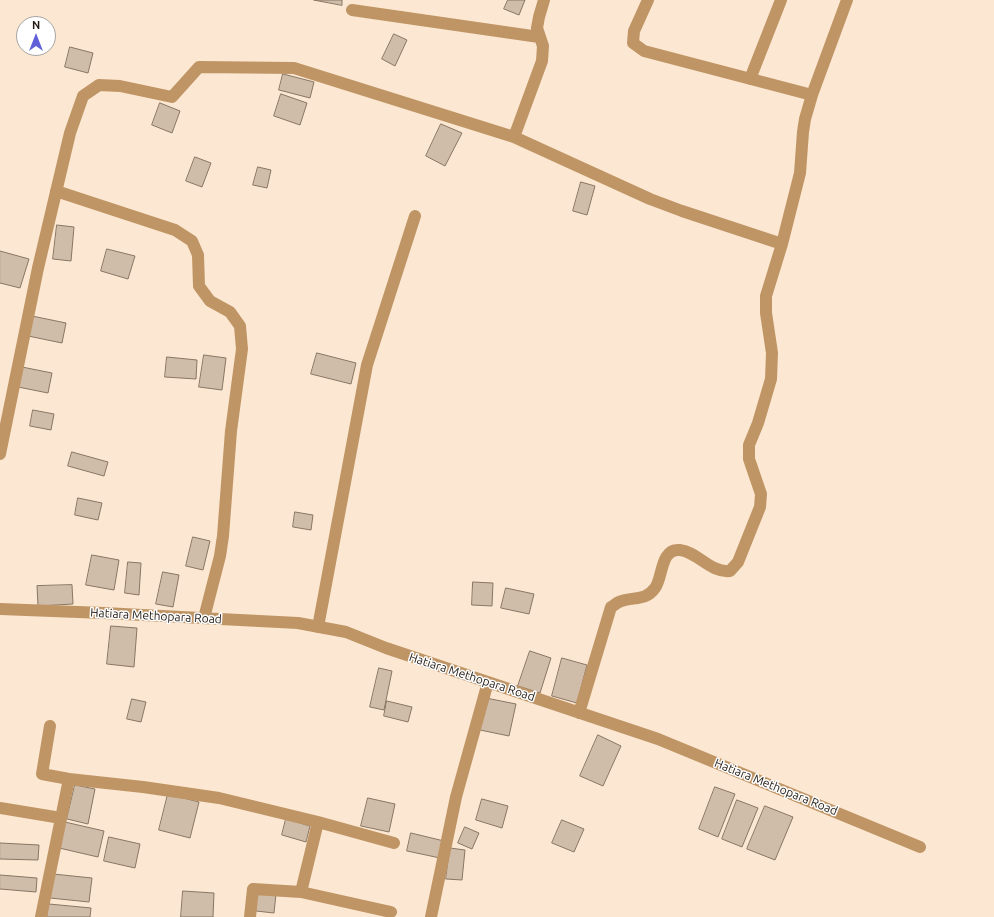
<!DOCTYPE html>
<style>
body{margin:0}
#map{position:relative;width:994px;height:917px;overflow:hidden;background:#fce8d2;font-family:Ubuntu,sans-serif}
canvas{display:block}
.north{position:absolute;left:16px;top:16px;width:40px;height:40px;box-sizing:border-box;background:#fff;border:1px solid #a6a3a1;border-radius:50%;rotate:0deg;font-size:11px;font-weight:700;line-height:16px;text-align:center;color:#211a13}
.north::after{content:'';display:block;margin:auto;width:14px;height:18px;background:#5f5fd7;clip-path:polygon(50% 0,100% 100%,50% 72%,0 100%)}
</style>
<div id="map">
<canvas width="994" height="917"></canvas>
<div class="north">N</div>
</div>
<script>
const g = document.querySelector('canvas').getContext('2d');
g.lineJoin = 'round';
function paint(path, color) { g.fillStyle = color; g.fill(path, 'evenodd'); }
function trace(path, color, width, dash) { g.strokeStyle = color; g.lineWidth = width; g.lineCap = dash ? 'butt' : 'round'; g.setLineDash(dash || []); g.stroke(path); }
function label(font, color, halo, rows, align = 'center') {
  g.font = font + ' Ubuntu,sans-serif'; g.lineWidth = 3; g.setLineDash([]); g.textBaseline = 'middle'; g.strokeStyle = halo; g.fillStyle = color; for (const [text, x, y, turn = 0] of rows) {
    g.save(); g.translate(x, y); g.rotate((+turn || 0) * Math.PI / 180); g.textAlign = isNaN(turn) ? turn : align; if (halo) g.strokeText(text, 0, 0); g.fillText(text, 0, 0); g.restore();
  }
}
const building = new Path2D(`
 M 314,0 L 342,0 L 342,5 Z
 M 508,0 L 525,0 L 519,15 L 504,9 Z
 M 394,34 L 407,40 L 395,66 L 382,59 Z
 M 70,47 L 93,53 L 88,73 L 65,67 Z
 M 283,74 L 314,82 L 310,98 L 279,90 Z
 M 281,94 L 307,103 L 300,125 L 274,116 Z
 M 160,103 L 180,111 L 172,133 L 152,125 Z
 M 441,124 L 462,133 L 445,166 L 426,156 Z
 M 195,157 L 211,163 L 202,187 L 186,181 Z
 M 258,167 L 271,170 L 267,188 L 253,185 Z
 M 581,182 L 595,186 L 587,215 L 573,211 Z
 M 57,225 L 74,227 L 71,261 L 53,259 Z
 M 107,249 L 135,256 L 128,279 L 101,271 Z
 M 0,251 L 29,259 L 20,288 L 0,283 Z
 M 32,316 L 66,323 L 62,343 L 28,336 Z
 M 317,353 L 356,363 L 351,384 L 311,374 Z
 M 204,355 L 226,358 L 222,390 L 199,387 Z
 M 167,357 L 197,360 L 196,379 L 165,377 Z
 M 22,367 L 52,373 L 48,393 L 18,387 Z
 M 33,410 L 54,414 L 51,430 L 30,426 Z
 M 72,452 L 108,462 L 104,476 L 68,466 Z
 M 78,498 L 102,503 L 98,520 L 75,515 Z
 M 295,512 L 313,515 L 311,530 L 293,527 Z
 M 193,537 L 210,541 L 203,570 L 186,566 Z
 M 92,555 L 119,560 L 114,590 L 86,585 Z
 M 128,562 L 141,563 L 139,595 L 125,593 Z
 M 163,572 L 179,575 L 173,607 L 156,604 Z
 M 473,582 L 493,583 L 492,606 L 472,605 Z
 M 72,585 L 73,604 L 38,606 L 37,586 Z
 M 506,588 L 534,594 L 529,614 L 501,608 Z
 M 111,626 L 137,628 L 134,667 L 107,664 Z
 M 530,651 L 551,658 L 540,693 L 518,686 Z
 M 562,658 L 587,665 L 577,703 L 552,696 Z
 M 379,668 L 392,671 L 384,710 L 370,707 Z
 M 486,698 L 516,704 L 509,736 L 480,730 Z
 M 132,699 L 146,702 L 141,722 L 127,719 Z
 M 387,701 L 412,707 L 408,722 L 384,716 Z
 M 598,735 L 621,746 L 603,786 L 580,776 Z
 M 75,785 L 95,789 L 88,824 L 67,819 Z
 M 715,787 L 735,794 L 718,837 L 699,829 Z
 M 168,794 L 199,802 L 190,838 L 159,830 Z
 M 368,798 L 395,804 L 389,832 L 361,826 Z
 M 482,799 L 508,806 L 502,828 L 476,820 Z
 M 737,800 L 758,808 L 742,847 L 722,839 Z
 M 765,806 L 793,817 L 775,860 L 747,849 Z
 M 286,819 L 310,826 L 306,842 L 282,835 Z
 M 562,820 L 584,829 L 574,852 L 552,843 Z
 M 65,822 L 104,831 L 98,857 L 59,848 Z
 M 465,827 L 479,833 L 472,849 L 458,843 Z
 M 411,833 L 444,841 L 440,858 L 407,851 Z
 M 109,837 L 140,844 L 135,868 L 104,861 Z
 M 0,843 L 39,845 L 38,860 L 0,859 Z
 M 450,848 L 465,850 L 462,880 L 446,879 Z
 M 53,874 L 92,878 L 89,902 L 50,898 Z
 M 0,875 L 37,878 L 36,892 L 0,889 Z
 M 183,891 L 214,893 L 213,917 L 181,917 Z
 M 257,892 L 276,894 L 274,913 L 256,911 Z
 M 49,904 L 91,908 L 90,917 L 47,917 Z`);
paint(building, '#d0bda9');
trace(building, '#887663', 1);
trace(new Path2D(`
 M 648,0 L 634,31 L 633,43 L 644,51 L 812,95
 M 352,10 L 539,37
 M 750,79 L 781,0
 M 514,137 L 542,61 L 543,46 L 537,28 L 539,17 L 544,0
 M 56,191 L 175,230 L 192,241 L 198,255 L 199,286 L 210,301 L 230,312 L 240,326 L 242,349 L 231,431 L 223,536 L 220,556 L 204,618
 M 0,454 L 38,268 L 70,133 L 83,96 L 99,85 L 120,86 L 172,97 L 199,67 L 294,68 L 514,137 L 650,199 L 682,211 L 782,244
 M 0,609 L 104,613 L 298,623 L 346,632 L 386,648 L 658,739 L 920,847
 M 318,627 L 367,365 L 415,216
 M 579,713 L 611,607 C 614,606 616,603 619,602 C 633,596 645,602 655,588 C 663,578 660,548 680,550 C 698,552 710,573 730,571 L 738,562 L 760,507 L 761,494 L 749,459 L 749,445 L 758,423 L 771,379 L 772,353 L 766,313 L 766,296 L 782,244 L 800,173 L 803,132 L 805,119 L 812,95 L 847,0
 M 50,726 L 42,774 L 69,779 L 143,787 L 219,798 L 318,822 L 394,843
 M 0,808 L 61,818
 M 301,892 L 391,912
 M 41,917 L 69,779
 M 250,917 L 253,889 L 301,892 L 318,822
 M 431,917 L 456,797 L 488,682`), '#c09565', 12);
label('12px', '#211a13', '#fff', [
 ["Hatiara Methopara Road",156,616,3],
 ["Hatiara Methopara Road",472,677,18],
 ["Hatiara Methopara Road",776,787,22]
]);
</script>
